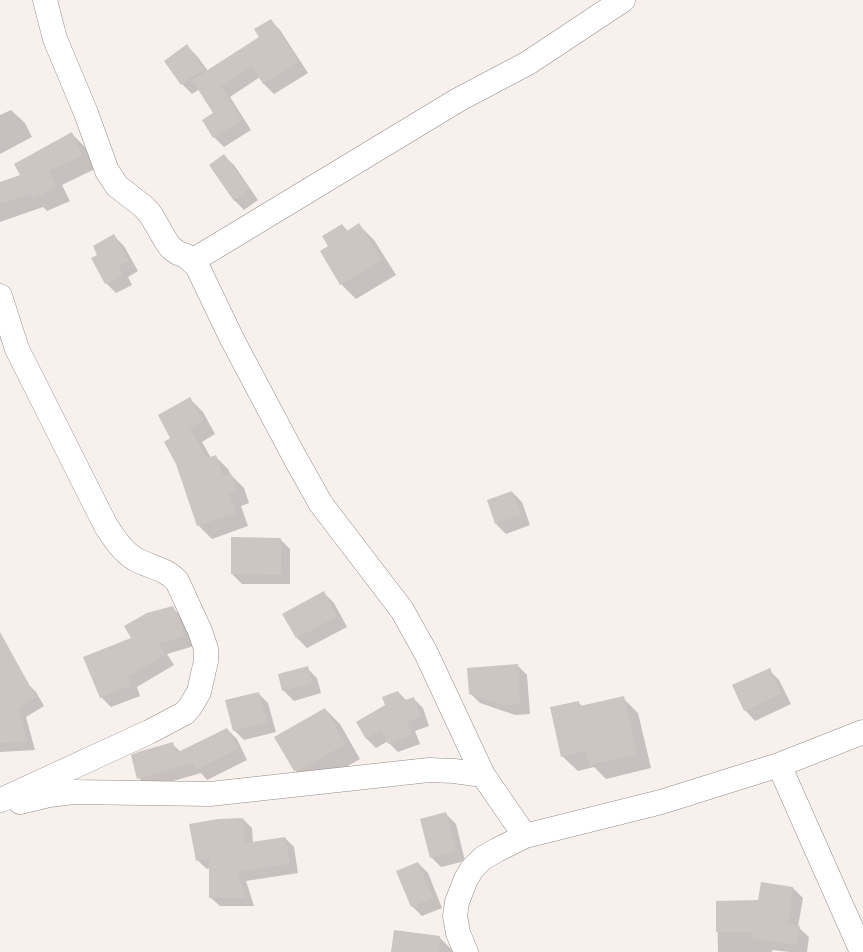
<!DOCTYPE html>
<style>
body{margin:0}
canvas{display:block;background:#f7f0ed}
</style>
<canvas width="863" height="952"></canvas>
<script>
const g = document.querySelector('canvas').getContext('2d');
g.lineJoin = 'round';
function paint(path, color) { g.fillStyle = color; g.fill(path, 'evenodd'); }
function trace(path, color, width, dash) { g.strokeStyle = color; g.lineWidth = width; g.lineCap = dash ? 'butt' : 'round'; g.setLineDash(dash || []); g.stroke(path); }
paint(new Path2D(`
 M 270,20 L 280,30 L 308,73 L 274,94 L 264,84 L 260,77 L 230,97 L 251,130 L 224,147 L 214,137 L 215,113 L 200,89 L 192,94 L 182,84 L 165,61 L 187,46 L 197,56 L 208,71 L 261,37 Z
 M 11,110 L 25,123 L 32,137 L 0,154 L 0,115 Z
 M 72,134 L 85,147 L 95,169 L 62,185 L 70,201 L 47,211 L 43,207 L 0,222 L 0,183 L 22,176 Z
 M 224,156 L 234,165 L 258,200 L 244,210 L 234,200 Z
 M 342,225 L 348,231 L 359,225 L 374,240 L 396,275 L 356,299 L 341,284 L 321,252 L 330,247 Z
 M 114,236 L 124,246 L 138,271 L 128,277 L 132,285 L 116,293 L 106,283 L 99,255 Z
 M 190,399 L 203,412 L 215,434 L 202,442 L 211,458 L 215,456 L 228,469 L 231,475 L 244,488 L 249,503 L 241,506 L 248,526 L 212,539 L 198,525 L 172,439 Z
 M 512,492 L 522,502 L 530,525 L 506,534 L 496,524 Z
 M 280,539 L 290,549 L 290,584 L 242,584 L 232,574 Z
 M 324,593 L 334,603 L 347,627 L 307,648 L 297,638 L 284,614 Z
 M 173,608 L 183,618 L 194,646 L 167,654 L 174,665 L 137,687 L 140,696 L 111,707 L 101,697 L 133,639 Z
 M 517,665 L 527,675 L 530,714 L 515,715 L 480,703 L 470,693 Z
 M 307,668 L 317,678 L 321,693 L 294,701 L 284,691 L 279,675 Z
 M 769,670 L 779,680 L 791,704 L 755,721 L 745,710 Z
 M 27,683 L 36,692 L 44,706 L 26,717 L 35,750 L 0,752 L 0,699 Z
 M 398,692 L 407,701 L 413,698 L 423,708 L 429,726 L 415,731 L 420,744 L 398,752 L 389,743 L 388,741 L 376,748 L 367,739 L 357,723 L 386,705 Z
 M 258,693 L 268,703 L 276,732 L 244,740 L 234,730 Z
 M 623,698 L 638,713 L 651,768 L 606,779 L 594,767 L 578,771 L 562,756 L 578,702 L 583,707 Z
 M 325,709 L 340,724 L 360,759 L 315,785 L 310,786 L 295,770 Z
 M 227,729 L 237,739 L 247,760 L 207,780 L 201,773 L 149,788 L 139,778 L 172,744 L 181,752 Z
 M 446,814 L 456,824 L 465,861 L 441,867 L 431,857 Z
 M 243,819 L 252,828 L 253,843 L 285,838 L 294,847 L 298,873 L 246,881 L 254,906 L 220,906 L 210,897 L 210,868 L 207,869 L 197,860 Z
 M 418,863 L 428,873 L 442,908 L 422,916 L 412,906 Z
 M 793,888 L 803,898 L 798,927 L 809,937 L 807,952 L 790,952 L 772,950 L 772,952 L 718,952 L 717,902 L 759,902 Z
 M 440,938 L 454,952 L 392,952 Z`), '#0003');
paint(new Path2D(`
 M 271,19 L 299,62 L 263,84 L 252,66 L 221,86 L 242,120 L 213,138 L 202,120 L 213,113 L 192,80 L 259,37 L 254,29 Z
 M 187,44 L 204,69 L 181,85 L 164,61 Z
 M 72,132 L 82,156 L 49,171 L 57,187 L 33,199 L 30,194 L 0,204 L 0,182 L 20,175 L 14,164 Z
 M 224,154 L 249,189 L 234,201 L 209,165 Z
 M 359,223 L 382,260 L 340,285 L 320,251 L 328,246 L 322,236 L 342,224 L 347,231 Z
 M 114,234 L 129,261 L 118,266 L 123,275 L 105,284 L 91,258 L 97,255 L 93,246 Z
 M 190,397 L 203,421 L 190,428 L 207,458 L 216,455 L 223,476 L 231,474 L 237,490 L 229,493 L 236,513 L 197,526 L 176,464 L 164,442 L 170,438 L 158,415 Z
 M 512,491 L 521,515 L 495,524 L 487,500 Z
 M 231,537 L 281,538 L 281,575 L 231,574 Z
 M 324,591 L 337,617 L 296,638 L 282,614 Z
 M 173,606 L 180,620 L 184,636 L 158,644 L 165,655 L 128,676 L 131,685 L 100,698 L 83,657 L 131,638 L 124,626 L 147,613 Z
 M 0,632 L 36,697 L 18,708 L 27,742 L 0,743 Z
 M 518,664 L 520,704 L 504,705 L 469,694 L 467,668 Z
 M 308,666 L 312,683 L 282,691 L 278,674 Z
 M 770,668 L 781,694 L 744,711 L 732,685 Z
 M 398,691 L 402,701 L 414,697 L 421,717 L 407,722 L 412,735 L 388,744 L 382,730 L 366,739 L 356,722 L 385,705 L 382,697 Z
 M 259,692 L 267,722 L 233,731 L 225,700 Z
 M 624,696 L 637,754 L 589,765 L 586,751 L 561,757 L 550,707 L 579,701 L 580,706 Z
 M 325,708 L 346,744 L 300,770 L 294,771 L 274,737 Z
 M 227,728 L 238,749 L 196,770 L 193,763 L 137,779 L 131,755 L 138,752 L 173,742 L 176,753 Z
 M 446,812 L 456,851 L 430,858 L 420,819 Z
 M 243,818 L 245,843 L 285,837 L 290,864 L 238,872 L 246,898 L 209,898 L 209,858 L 196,861 L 189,824 L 218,819 Z
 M 418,862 L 433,898 L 411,907 L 396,871 Z
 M 761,882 L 793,887 L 788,924 L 800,926 L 797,945 L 752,939 L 753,932 L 716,932 L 716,901 L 758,900 Z
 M 394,930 L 440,936 L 438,952 L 391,952 Z`), '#ccc5c2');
const street = new Path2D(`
 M 45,0 L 55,39 L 86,113 L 107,171 L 117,186 L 144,207 L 151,215 L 166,241 L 171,248 L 178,253 L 186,256 L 197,266 L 232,339 L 294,456 L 321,504 L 402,610 L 426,653 L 483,775 L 525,836
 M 192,261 L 458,100 L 528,63 L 623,0
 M 0,296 L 17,349 L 106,526 C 114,538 122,551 135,559 C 149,567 165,568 177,581 L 200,631 L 206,649 L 206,661 L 203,674 L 199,692 L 190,707 L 185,713 L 149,732 L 1,800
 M 779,765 L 862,952
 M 20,802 L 49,795 L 74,792 L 210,794 L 429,770 L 454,771 L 483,775
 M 466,952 L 458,933 L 455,916 L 457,902 L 466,879 L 472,869 L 483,858 L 497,850 L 525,836 L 661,802 L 779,765 L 863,732`);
trace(street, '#938d89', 25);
trace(street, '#fff', 24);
</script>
